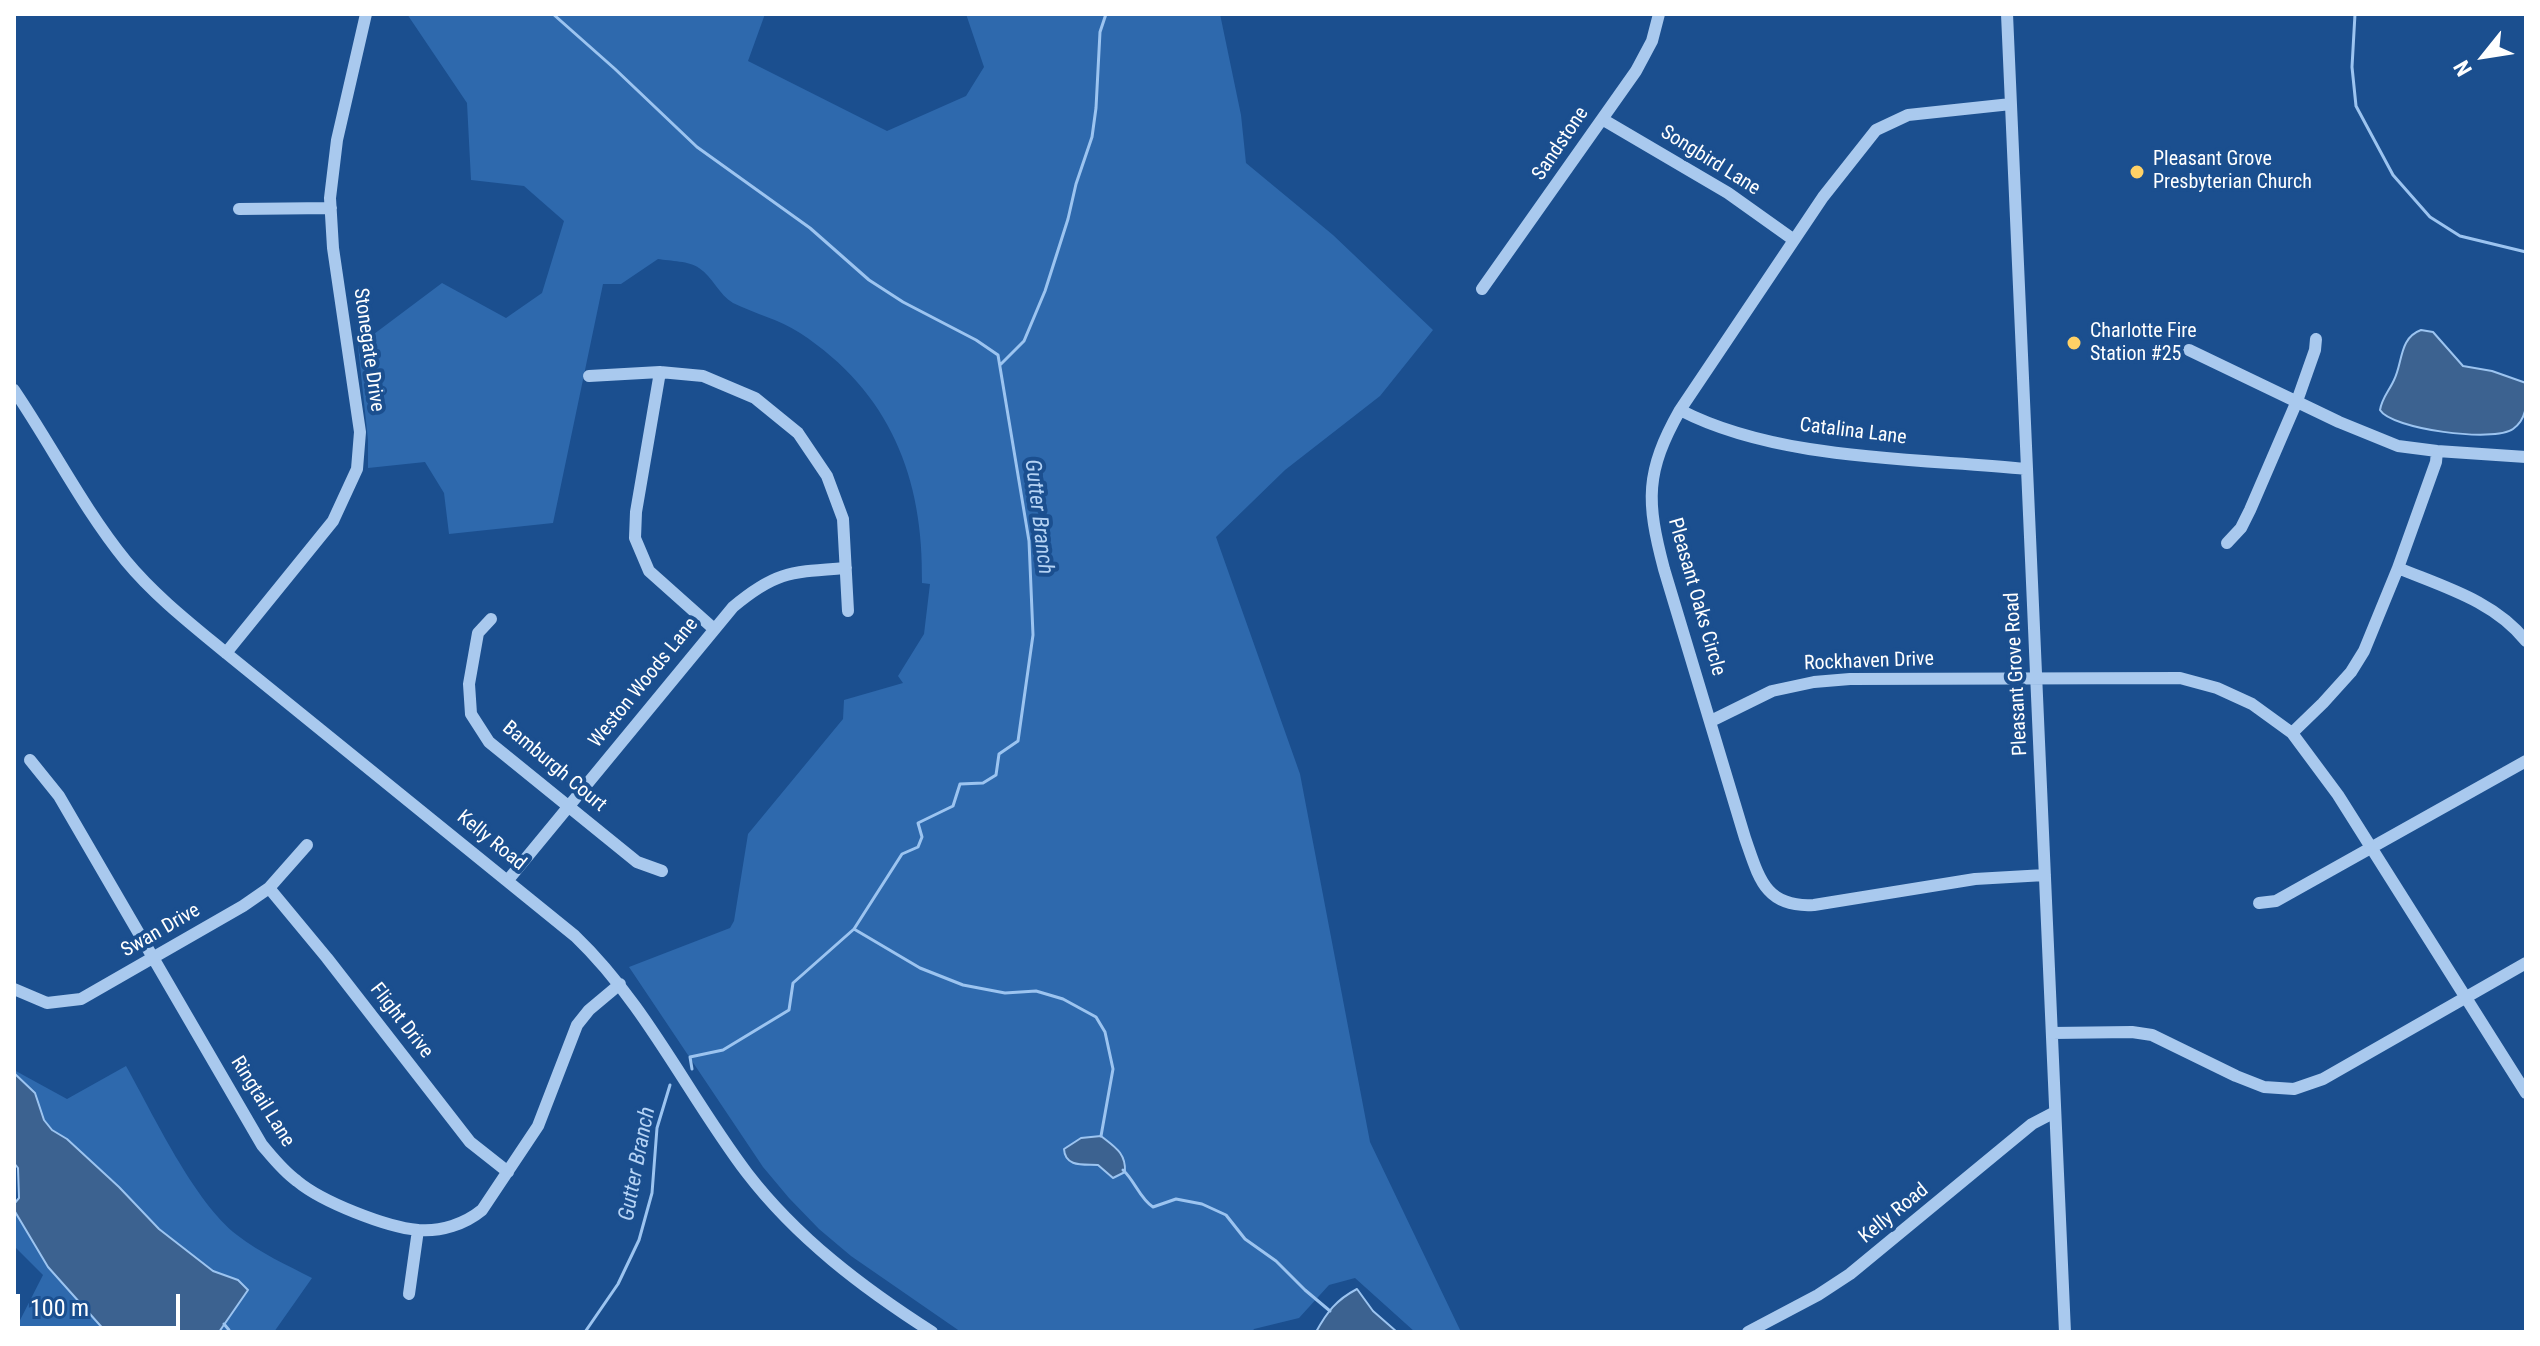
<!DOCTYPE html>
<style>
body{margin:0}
#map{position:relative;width:2540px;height:1346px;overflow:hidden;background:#1b4f8f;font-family:"Roboto Condensed",sans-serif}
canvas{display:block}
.frame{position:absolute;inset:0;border:16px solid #fff;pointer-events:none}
.north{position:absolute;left:2444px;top:16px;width:80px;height:80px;-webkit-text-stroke:6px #1b4f8f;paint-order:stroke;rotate:240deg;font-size:22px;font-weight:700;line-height:32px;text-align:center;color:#fff}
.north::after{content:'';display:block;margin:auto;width:28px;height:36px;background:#fff;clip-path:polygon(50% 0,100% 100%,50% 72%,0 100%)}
.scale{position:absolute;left:16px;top:1294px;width:164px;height:36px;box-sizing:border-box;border:4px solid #fff;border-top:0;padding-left:10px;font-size:24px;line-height:28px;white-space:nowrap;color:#fff;-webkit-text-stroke:6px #1b4f8f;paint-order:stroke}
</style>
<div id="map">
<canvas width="2540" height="1346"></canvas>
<div class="frame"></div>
<div class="north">N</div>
<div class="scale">100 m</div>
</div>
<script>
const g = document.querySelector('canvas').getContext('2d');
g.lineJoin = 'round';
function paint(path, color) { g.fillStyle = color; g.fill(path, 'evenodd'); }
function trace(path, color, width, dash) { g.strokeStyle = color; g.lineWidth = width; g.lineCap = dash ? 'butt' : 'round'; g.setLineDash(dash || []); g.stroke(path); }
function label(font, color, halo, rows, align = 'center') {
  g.font = font + ' "Roboto Condensed",sans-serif'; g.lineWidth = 8; g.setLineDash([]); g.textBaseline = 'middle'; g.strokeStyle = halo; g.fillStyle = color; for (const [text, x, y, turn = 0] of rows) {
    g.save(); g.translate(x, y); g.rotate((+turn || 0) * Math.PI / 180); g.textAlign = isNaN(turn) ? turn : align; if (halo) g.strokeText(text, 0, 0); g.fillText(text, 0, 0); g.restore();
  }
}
paint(new Path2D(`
 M 407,14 L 765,14 L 748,61 L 887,131 L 966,96 L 984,67 L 966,14 L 1220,14 L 1241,115 L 1246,163 L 1333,235 L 1433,330 L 1380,396 L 1285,470 L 1216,537 L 1300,774 L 1370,1142 L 1461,1332 L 1415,1332 L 1355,1278 L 1329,1285 L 1299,1318 L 1254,1329 L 1252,1332 L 961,1332 L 851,1256 L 819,1229 L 789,1198 L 763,1167 L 629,967 L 730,928 L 734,921 L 748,834 L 843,719 L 844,700 L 903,683 L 898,676 L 924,634 L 930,584 L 922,583 C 924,478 890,392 800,333 C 779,319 755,314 733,303 C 719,295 713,277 699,268 C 690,261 670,261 658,259 L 621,284 L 603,284 L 553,523 L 449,534 L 444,493 L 425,462 L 368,468 L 368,440 L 358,346 L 442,283 L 506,318 L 542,293 L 564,221 L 524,186 L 471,180 L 467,103 Z
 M 126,1066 C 153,1114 194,1202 237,1235 C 260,1253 287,1265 312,1278 L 274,1332 L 219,1332 L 248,1289 L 238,1280 L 213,1272 L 159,1229 L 119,1187 L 67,1139 L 52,1130 L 44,1120 L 35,1093 L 14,1073 L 14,1070 L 67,1099 Z
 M 14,1210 L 48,1267 L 106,1332 L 14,1332 L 43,1275 L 14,1246 Z`), '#2e69ad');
const water = new Path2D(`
 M 2421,330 L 2433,332 L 2463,366 L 2492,371 L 2526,383 C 2526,401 2529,417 2513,429 C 2494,443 2391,429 2380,410 C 2382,398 2389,391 2394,380 C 2403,362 2399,338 2421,330 Z
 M 14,1073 L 35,1093 L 44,1120 L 52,1130 L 67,1139 L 119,1187 L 159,1229 L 213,1271 L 238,1280 L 248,1290 L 219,1332 L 106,1332 L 48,1267 L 14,1210 L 14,1204 L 19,1198 L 18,1168 L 14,1163 Z
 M 1101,1136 C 1115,1147 1126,1153 1125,1172 L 1113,1178 L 1098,1165 C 1085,1164 1065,1168 1064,1149 L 1081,1138 Z
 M 1357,1289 L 1373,1311 L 1397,1332 L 1316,1332 C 1327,1312 1336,1300 1357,1289 Z`);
paint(water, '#3c6290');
trace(water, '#9cc4f0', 2);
trace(new Path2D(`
 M 553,14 L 615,69 L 697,147 L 810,228 L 869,280 L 903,302 L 976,340 L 998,355 L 1029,541 L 1033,635 L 1018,741 L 999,754 L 996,775 L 983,783 L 960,784 L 953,806 L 918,823 L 922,837 L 918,847 L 902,854 L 854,929 L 793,983 L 789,1010 L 723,1050 L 690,1057 L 692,1069
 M 2355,14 L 2352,67 L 2356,106 L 2393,175 L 2430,217 L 2460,236 L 2526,252
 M 1001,364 L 1024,341 L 1045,291 L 1068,219 L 1076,184 L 1092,137 L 1096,108 L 1100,32 L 1106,14
 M 854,929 L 920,968 L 963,985 L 1005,993 L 1036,991 L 1063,999 L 1096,1017 L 1105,1032 L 1113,1069 L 1101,1136
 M 1123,1170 C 1135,1181 1140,1199 1153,1207 L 1176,1199 L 1202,1204 L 1226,1215 L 1245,1239 L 1276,1261 L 1305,1290 L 1330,1311
 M 224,1324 L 229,1330
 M 585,1332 L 618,1284 L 639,1240 L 652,1193 L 657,1128 L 670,1085`), '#9cc4f0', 3);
trace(new Path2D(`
 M 2007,14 L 2065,1332
 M 2011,104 L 1908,115 L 1876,130 L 1823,197 L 1680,410 C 1645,472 1646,501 1664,569 L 1745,838 C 1759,878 1765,908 1814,905 L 1975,879 L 2045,875
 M 1602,119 L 1728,193 L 1794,240
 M 239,209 L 331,208
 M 1482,289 L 1636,71 L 1652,41 L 1659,14
 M 2189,350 L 2339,422 L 2398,446 L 2437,451 L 2526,457
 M 660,372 L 636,512 L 635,538 L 649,571 L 714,629
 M 589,376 L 660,372 L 703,376 L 755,398 L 798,433 L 827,476 L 843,519 L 848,611
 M 14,390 C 52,446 83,508 126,561 C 155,596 191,624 226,653 L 575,936 C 646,1004 688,1095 747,1173 C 797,1238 863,1288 932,1332
 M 1680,410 C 1778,461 1918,458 2026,469
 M 2227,543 L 2241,528 L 2250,510 L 2297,401 L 2315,350 L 2316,339
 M 2398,568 C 2444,587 2494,601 2526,641
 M 491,619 L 478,633 L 469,684 L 471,714 L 489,742 L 637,862 L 662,871
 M 226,653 L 333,521 L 357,469 L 360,432 L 333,248 L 330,198 L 337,140 L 366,14
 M 1711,721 L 1772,691 L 1814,682 L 1850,679 L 2180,678 L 2217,688 L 2252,704 L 2292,733 L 2338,795 L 2526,1093
 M 2292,733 L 2323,703 L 2351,672 L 2364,651 L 2398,568 L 2436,462 L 2437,451
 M 30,760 L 59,796 L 262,1145 C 273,1158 283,1171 297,1181 C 322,1202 386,1227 418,1230 C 441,1232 465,1224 482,1210 L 538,1126 L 577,1025 L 589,1010 L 620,984
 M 508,880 L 733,607 C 776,571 791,572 846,568
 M 269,888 L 327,958 L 470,1142 L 508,1172
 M 2259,903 L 2276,901 L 2526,761
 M 14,989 L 47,1003 L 81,999 L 243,906 L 269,888 L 307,845
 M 2052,1033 L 2132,1032 L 2152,1035 L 2236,1076 L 2264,1087 L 2294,1089 L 2323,1079 L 2526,963
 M 409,1294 L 418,1230
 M 1748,1332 L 1818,1295 L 1850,1274 L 2032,1124 L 2055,1112`), '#a9c9ee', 12);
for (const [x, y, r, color] of [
 [2137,172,8,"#ffd166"],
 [2074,343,8,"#ffd166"]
]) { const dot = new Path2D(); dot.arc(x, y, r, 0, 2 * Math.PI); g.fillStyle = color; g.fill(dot); trace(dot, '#1b4f8f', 3); }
label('20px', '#fff', '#1b4f8f', [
 ["Sandstone",1561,144,-56],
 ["Songbird Lane",1710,161,32],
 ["Stonegate Drive",368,350,82],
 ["Catalina Lane",1853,432,7],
 ["Pleasant Oaks Circle",1696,597,74],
 ["Rockhaven Drive",1869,662,-2],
 ["Pleasant Grove Road",2017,674,-93],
 ["Weston Woods Lane",644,683,-51],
 ["Bamburgh Court",554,767,40],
 ["Kelly Road",491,841,39],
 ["Swan Drive",161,931,-30],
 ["Flight Drive",401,1021,52],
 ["Ringtail Lane",262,1102,58],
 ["Kelly Road",1894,1214,-39]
]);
label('20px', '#fff', '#1b4f8f', [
 ["Pleasant Grove",2153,160],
 ["Presbyterian Church",2153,183],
 ["Charlotte Fire",2090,332],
 ["Station #25",2090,355]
], 'left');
label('italic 22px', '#b5d3f5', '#1b4f8f', [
 ["Gutter Branch",1038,517,83],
 ["Gutter Branch",638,1164,-79]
]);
</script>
